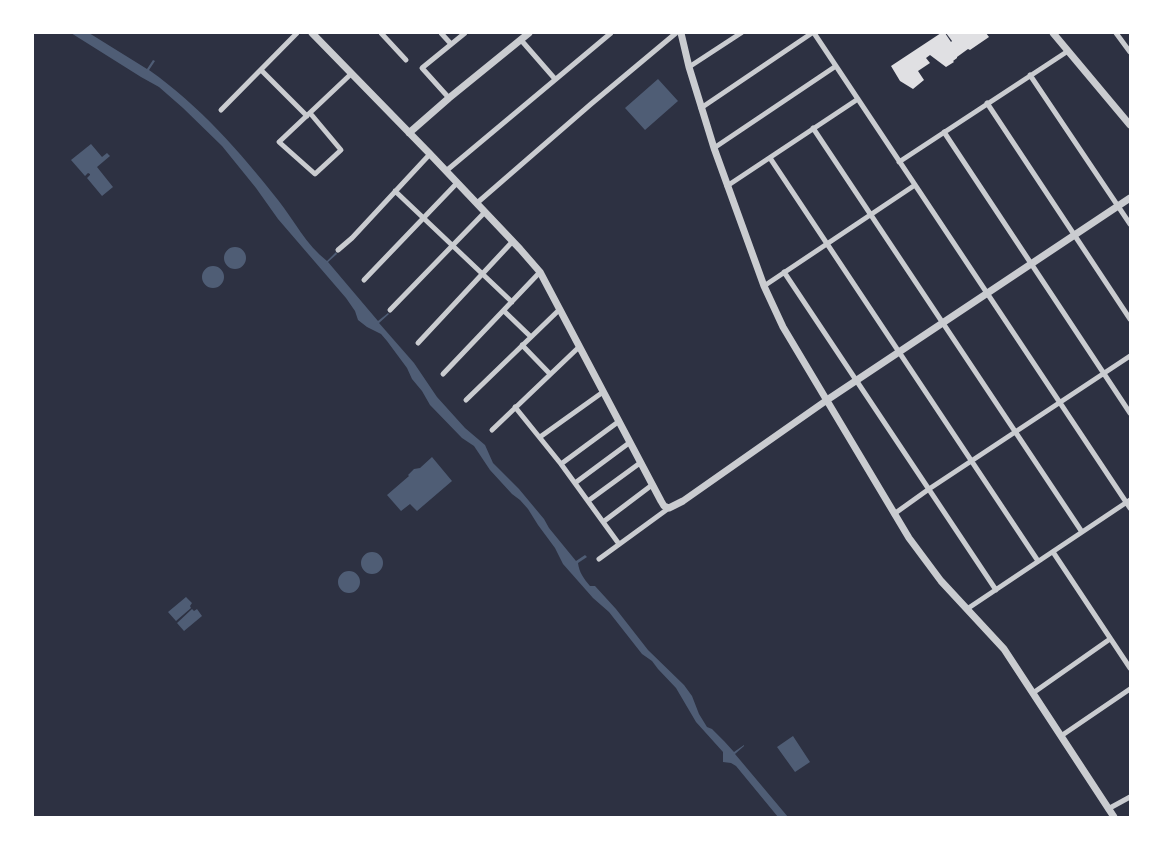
<!DOCTYPE html>
<style>
body{margin:0}
#map{position:relative;width:1163px;height:850px;overflow:hidden;background:#2d3142;font-family:"Fira Sans Condensed",sans-serif}
canvas{display:block}
.frame{position:absolute;inset:0;border:34px solid #fff;pointer-events:none}
</style>
<div id="map">
<canvas width="1163" height="850"></canvas>
<div class="frame"></div>
</div>
<script>
const g = document.querySelector('canvas').getContext('2d');
g.lineJoin = 'round';
function paint(path, color) { g.fillStyle = color; g.fill(path, 'evenodd'); }
function trace(path, color, width, dash) { g.strokeStyle = color; g.lineWidth = width; g.lineCap = dash ? 'butt' : 'round'; g.setLineDash(dash || []); g.stroke(path); }
paint(new Path2D(`
 M 71,33 L 89,33 L 147,69 L 153,60 L 155,61 L 149,70 C 200,106 240,152 278,200 C 294,220 306,245 327,261 L 336,252 L 337,254 L 328,262 L 378,321 L 388,313 L 389,314 L 379,323 L 414,363 L 437,397 L 465,428 L 485,445 L 493,463 L 519,489 L 544,519 L 549,528 L 576,561 L 585,555 L 587,557 L 578,563 C 579,572 584,579 590,586 L 595,586 L 616,609 L 648,650 L 684,685 L 692,696 L 699,714 L 707,727 L 712,729 L 724,741 L 734,752 L 744,745 L 744,746 L 735,754 L 788,817 L 778,817 L 736,766 L 731,763 L 723,762 L 723,752 L 696,722 L 676,688 L 658,669 L 652,661 L 642,654 L 609,612 L 593,598 L 563,564 L 555,548 L 538,525 L 528,509 L 520,500 L 512,494 L 490,470 L 474,446 L 462,438 L 430,405 L 422,391 L 412,379 L 407,368 L 387,341 L 381,334 L 367,327 L 358,320 L 355,311 L 346,298 L 278,219 L 256,188 L 222,146 L 183,108 L 159,87 L 141,77 Z
 M 658,79 L 678,101 L 645,130 L 625,108 Z
 M 91,144 L 102,157 L 107,153 L 110,156 L 97,167 L 113,187 L 102,196 L 87,178 L 90,175 L 90,174 L 88,173 L 85,176 L 71,160 Z
 M224 258a11 11 0 1 1 22 0a11 11 0 1 1-22 0Z
 M202 277a11 11 0 1 1 22 0a11 11 0 1 1-22 0Z
 M 432,457 L 452,481 L 417,511 L 410,504 L 401,511 L 387,495 L 409,476 L 408,475 L 414,469 L 420,468 Z
 M361 563a11 11 0 1 1 22 0a11 11 0 1 1-22 0Z
 M338 582a11 11 0 1 1 22 0a11 11 0 1 1-22 0Z
 M 186,597 L 192,603 L 190,606 L 191,608 L 176,621 L 168,612 Z
 M 192,609 L 194,611 L 197,609 L 202,616 L 184,631 L 177,623 Z
 M 793,736 L 810,762 L 795,772 L 777,747 Z`), '#4f5d75');
paint(new Path2D(`
 M 941,33 L 945,33 L 951,42 L 952,41 L 946,33 L 986,33 L 989,37 L 970,50 L 968,49 L 957,57 L 957,58 L 953,61 L 954,62 L 946,67 L 930,55 L 926,58 L 930,63 L 918,71 L 924,80 L 913,89 L 900,81 L 891,66 Z`), '#e0e0e3');
trace(new Path2D(`
 M 381,33 L 406,60
 M 441,33 L 451,44
 M 814,33 L 1130,508
 M 1116,33 L 1130,52
 M 521,40 L 555,79
 M 689,67 L 741,33
 M 261,70 L 307,116
 M 1030,75 L 1130,224
 M 449,98 L 422,68 L 465,33
 M 987,103 L 1130,319
 M 701,108 L 812,33
 M 221,110 L 297,33
 M 310,113 L 341,150 L 315,174 L 279,142 L 351,74
 M 813,128 L 1082,532
 M 944,132 L 1130,413
 M 714,148 L 836,66
 M 770,158 L 1038,561
 M 899,162 L 1068,51
 M 446,171 L 611,33
 M 727,186 L 858,99
 M 395,191 L 512,302
 M 477,203 L 591,104 L 676,33
 M 338,250 L 352,238 L 430,154
 M 784,272 L 996,590
 M 364,280 L 457,183
 M 764,286 L 915,185
 M 390,310 L 485,212
 M 504,311 L 531,337
 M 418,343 L 513,241
 M 522,345 L 550,374
 M 443,374 L 540,272
 M 466,400 L 560,309
 M 515,407 L 561,464 L 619,544
 M 492,430 L 579,347
 M 540,437 L 603,392
 M 561,464 L 618,422
 M 575,483 L 629,443
 M 588,501 L 640,463
 M 894,514 L 929,489 L 1130,356
 M 603,522 L 652,485
 M 1053,552 L 1130,668
 M 599,559 L 669,508
 M 967,609 L 1130,500
 M 1033,693 L 1110,639
 M 1061,736 L 1130,689
 M 1108,809 L 1130,797`), '#caccd0', 5);
trace(new Path2D(`
 M 312,33 L 430,154 L 520,249 L 540,272 L 661,501 L 664,506 L 669,508 L 683,501 L 827,400 L 1130,198
 M 681,33 L 689,67 L 714,148 L 764,286 L 783,327 L 909,538 L 941,581 L 1004,649 L 1114,817
 M 1053,33 L 1130,125
 M 409,133 L 449,98 L 529,33`), '#caccd0', 7);
</script>
